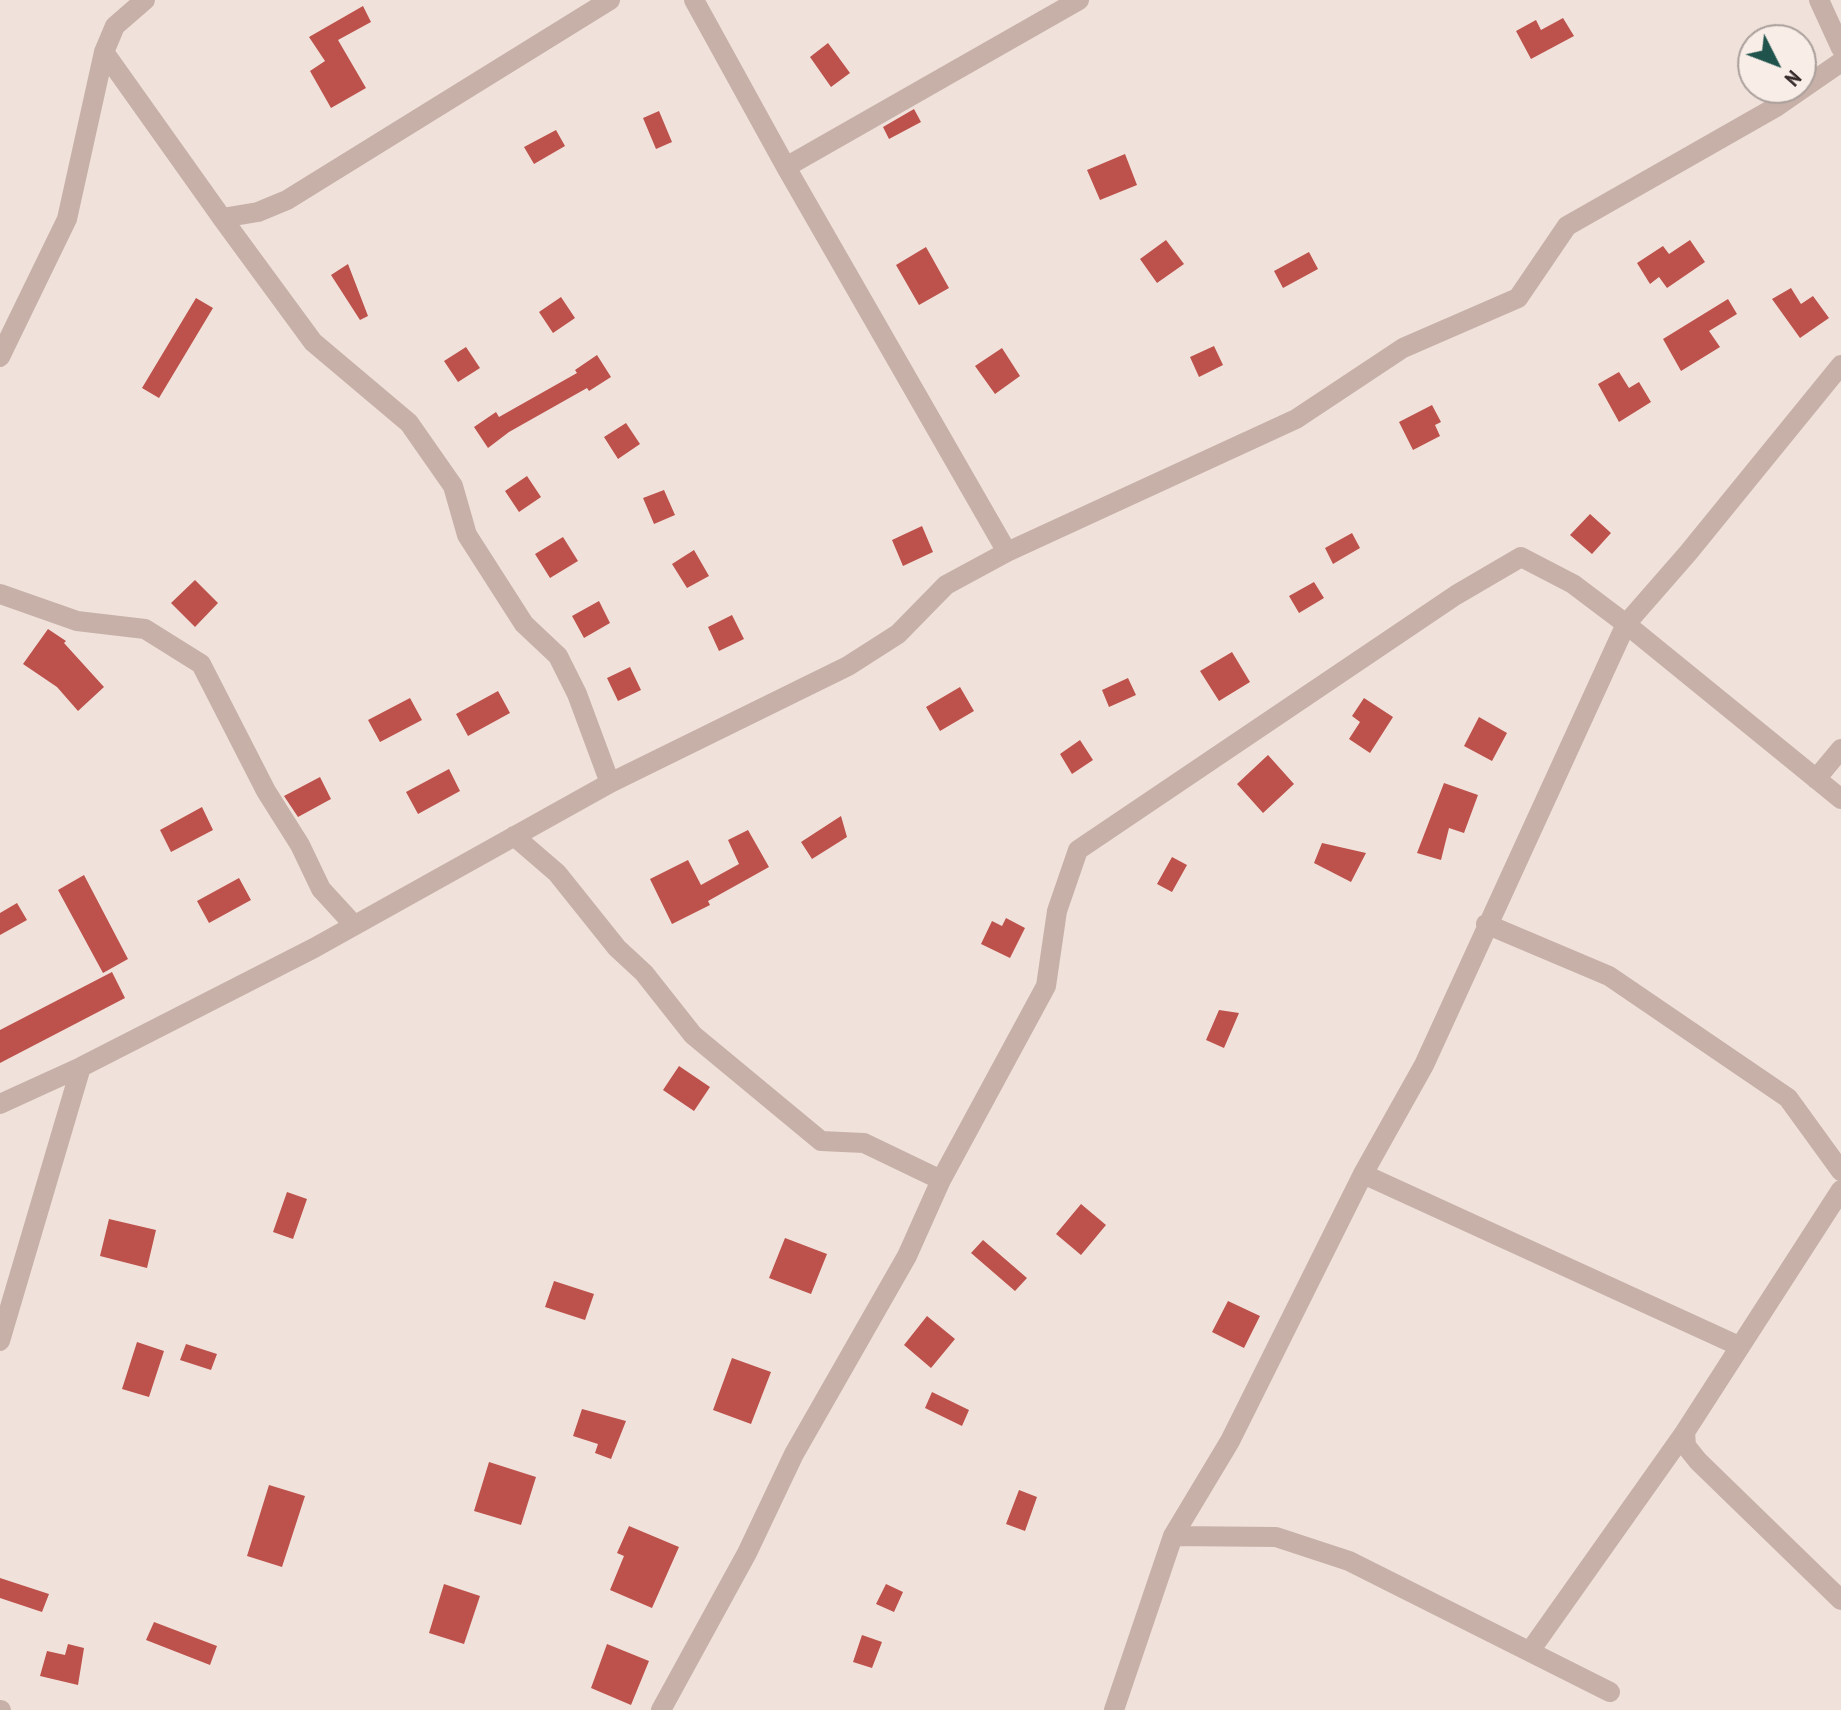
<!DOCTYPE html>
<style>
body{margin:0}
#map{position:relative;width:1841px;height:1710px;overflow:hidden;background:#f0e2db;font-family:"PT Sans Narrow",sans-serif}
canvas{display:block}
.north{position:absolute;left:1737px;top:24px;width:80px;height:80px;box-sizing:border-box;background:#f8ede7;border:2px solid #aa9f9b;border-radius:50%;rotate:132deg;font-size:22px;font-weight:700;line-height:32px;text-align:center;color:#342928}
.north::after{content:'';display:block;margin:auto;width:28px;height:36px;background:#20534c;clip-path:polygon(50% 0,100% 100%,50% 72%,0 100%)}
</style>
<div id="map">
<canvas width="1841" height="1710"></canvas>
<div class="north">N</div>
</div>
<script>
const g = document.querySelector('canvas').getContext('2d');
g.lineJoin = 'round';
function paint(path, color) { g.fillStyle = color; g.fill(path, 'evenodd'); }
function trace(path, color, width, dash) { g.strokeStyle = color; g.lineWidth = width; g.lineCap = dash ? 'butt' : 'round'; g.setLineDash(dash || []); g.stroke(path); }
paint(new Path2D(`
 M 363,6 L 371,22 L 338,40 L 366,88 L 331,108 L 310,71 L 325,61 L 309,37 Z
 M 1563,18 L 1574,36 L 1531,59 L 1516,31 L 1536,20 L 1541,30 Z
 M 828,43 L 850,73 L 831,87 L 810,57 Z
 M 914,109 L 921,122 L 889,139 L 883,127 Z
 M 659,111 L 672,142 L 656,149 L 643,118 Z
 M 556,130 L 565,146 L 534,164 L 524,147 Z
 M 1125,154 L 1137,185 L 1100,200 L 1087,170 Z
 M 1166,240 L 1184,264 L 1157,283 L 1140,259 Z
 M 1690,240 L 1705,262 L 1667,288 L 1659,277 L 1650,284 L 1637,263 L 1663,246 L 1669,254 Z
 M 926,247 L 949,288 L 919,305 L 896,265 Z
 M 1309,252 L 1318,269 L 1283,288 L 1274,271 Z
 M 348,264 L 368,316 L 360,320 L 331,275 Z
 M 1791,288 L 1801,304 L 1813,296 L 1829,318 L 1800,338 L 1772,299 Z
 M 561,297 L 575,318 L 553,333 L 539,312 Z
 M 196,298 L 213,308 L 159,398 L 142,388 Z
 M 1728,299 L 1737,314 L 1709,331 L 1720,347 L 1681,371 L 1663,339 Z
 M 1214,346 L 1223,365 L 1199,377 L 1190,357 Z
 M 466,347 L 480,368 L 458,382 L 444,361 Z
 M 1002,348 L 1020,376 L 995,394 L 975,366 Z
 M 597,355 L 611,377 L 589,391 L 587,388 L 509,432 L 488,448 L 474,427 L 496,412 L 499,417 L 577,373 L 575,370 Z
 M 1619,372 L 1629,388 L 1639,382 L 1651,402 L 1619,422 L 1598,384 Z
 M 1432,405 L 1441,422 L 1435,425 L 1440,436 L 1413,450 L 1399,422 Z
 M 626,423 L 640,444 L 618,459 L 604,437 Z
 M 527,476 L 541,497 L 519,512 L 505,491 Z
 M 664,490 L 675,515 L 654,524 L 643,498 Z
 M 1590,514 L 1611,533 L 1592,554 L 1570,535 Z
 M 922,526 L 933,552 L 903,566 L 892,540 Z
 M 1352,533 L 1360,548 L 1333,564 L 1325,548 Z
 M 563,537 L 578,561 L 550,578 L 535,554 Z
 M 694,550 L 709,576 L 687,588 L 672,564 Z
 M 195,580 L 218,603 L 195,627 L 171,603 Z
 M 1314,582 L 1324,598 L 1299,613 L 1289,596 Z
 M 599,601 L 610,623 L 584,638 L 572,616 Z
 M 732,615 L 744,639 L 719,651 L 708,627 Z
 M 48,629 L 66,641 L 64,643 L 104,687 L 78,711 L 57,687 L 23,664 Z
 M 1232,652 L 1250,682 L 1219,701 L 1200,671 Z
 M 630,667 L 641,690 L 618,701 L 607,678 Z
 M 1128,678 L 1136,695 L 1109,707 L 1102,690 Z
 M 960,687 L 974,711 L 940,731 L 926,707 Z
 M 498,691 L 510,713 L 468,736 L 456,714 Z
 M 410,698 L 422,720 L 380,742 L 368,720 Z
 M 1364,698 L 1393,717 L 1370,753 L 1349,739 L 1360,722 L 1352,716 Z
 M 1479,717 L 1507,733 L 1492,761 L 1464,746 Z
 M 1080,740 L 1093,760 L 1072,774 L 1060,754 Z
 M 1268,755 L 1294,784 L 1263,813 L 1237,784 Z
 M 449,769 L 460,791 L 418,814 L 406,792 Z
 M 320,777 L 331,799 L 298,817 L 284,796 Z
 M 1444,783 L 1478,795 L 1464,833 L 1449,828 L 1441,860 L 1417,853 Z
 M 202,807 L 213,830 L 171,852 L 160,830 Z
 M 841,816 L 847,837 L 812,859 L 801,842 Z
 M 748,830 L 769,867 L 708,901 L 710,905 L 672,924 L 650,879 L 688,860 L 701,885 L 739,864 L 728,840 Z
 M 1322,843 L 1366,853 L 1351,882 L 1314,863 Z
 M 1172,857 L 1187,865 L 1172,892 L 1157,884 Z
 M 84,875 L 128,959 L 103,973 L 58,890 Z
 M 239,878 L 251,900 L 209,923 L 197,901 Z
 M 17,903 L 27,920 L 0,935 L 0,913 Z
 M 1006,918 L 1025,928 L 1010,958 L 981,944 L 992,921 L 1002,926 Z
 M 112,972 L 125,998 L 0,1063 L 0,1030 Z
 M 1219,1010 L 1239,1013 L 1224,1048 L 1206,1040 Z
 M 679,1066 L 710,1087 L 694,1111 L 663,1090 Z
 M 287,1192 L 307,1199 L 293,1239 L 273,1232 Z
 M 1081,1204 L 1106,1225 L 1081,1255 L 1056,1234 Z
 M 109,1219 L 156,1230 L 147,1268 L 100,1256 Z
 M 785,1238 L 827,1254 L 811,1294 L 769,1278 Z
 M 983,1240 L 1027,1278 L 1015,1291 L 971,1253 Z
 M 554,1281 L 594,1294 L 585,1320 L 545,1307 Z
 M 1228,1301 L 1260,1316 L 1244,1348 L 1212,1332 Z
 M 927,1316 L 955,1339 L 931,1368 L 904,1345 Z
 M 137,1342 L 164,1351 L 149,1397 L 122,1389 Z
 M 186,1344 L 217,1354 L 211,1370 L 180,1360 Z
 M 732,1358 L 771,1372 L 751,1424 L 713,1410 Z
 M 932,1392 L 969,1410 L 962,1426 L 925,1408 Z
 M 582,1409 L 626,1421 L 611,1459 L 595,1453 L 598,1444 L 573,1436 Z
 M 489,1462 L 536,1477 L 521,1525 L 474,1511 Z
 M 269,1485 L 305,1496 L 282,1567 L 247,1556 Z
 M 1019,1490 L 1037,1497 L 1025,1531 L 1006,1524 Z
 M 629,1526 L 679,1547 L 652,1608 L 610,1590 L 624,1556 L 617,1553 Z
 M 0,1578 L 49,1594 L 42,1612 L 0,1598 Z
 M 444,1584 L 480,1596 L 464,1644 L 429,1633 Z
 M 886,1584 L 903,1592 L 894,1612 L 876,1604 Z
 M 154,1622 L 217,1646 L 210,1665 L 146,1640 Z
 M 862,1635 L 882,1642 L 872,1668 L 853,1662 Z
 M 68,1644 L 84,1648 L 78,1685 L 40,1676 L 47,1651 L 65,1655 Z
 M 607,1644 L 649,1661 L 631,1705 L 591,1688 Z`), '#bd514b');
trace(new Path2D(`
 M 694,0 L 786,167 L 1007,552
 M 1819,0 L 1841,48
 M 104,52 L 222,218 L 258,212 L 287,200 L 610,0
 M 786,167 L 1079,0
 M 222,218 L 313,342 L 409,423 L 453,486 L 467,535 L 524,624 L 558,656 L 577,694 L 610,783
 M 0,357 L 67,219 L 104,52 L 115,26 L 145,0
 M 0,594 L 77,621 L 145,629 L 201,664 L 266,791 L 300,845 L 321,889 L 354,925
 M 1816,779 L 1841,749
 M 514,836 L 557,873 L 617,948 L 644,973 L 693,1035 L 821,1141 L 864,1143 L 941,1180
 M 1486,924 L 1609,976 L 1788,1098 L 1841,1171
 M 0,1104 L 81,1067 L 314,948 L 610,783 L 848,666 L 898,634 L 946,585 L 1007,552 L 1296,419 L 1403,348 L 1518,298 L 1567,226 L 1776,107 L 1841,62
 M 1363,1174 L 1739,1346
 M 1841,1190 L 1685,1432 L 1686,1446 L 1698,1461 L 1841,1600
 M 0,1341 L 81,1067
 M 1173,1536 L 1276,1537 L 1349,1561 L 1610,1692
 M 1530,1651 L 1685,1432
 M 0,1710 L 1,1710
 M 661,1710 L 747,1553 L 794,1454 L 907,1256 L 941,1180 L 1046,986 L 1057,911 L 1078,850 L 1456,595 L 1521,557 L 1573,584 L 1626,624 L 1841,799
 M 1114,1710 L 1173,1536 L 1230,1441 L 1363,1174 L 1424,1065 L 1626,624 L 1688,553 L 1841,365`), '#c7b0a8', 20);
</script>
